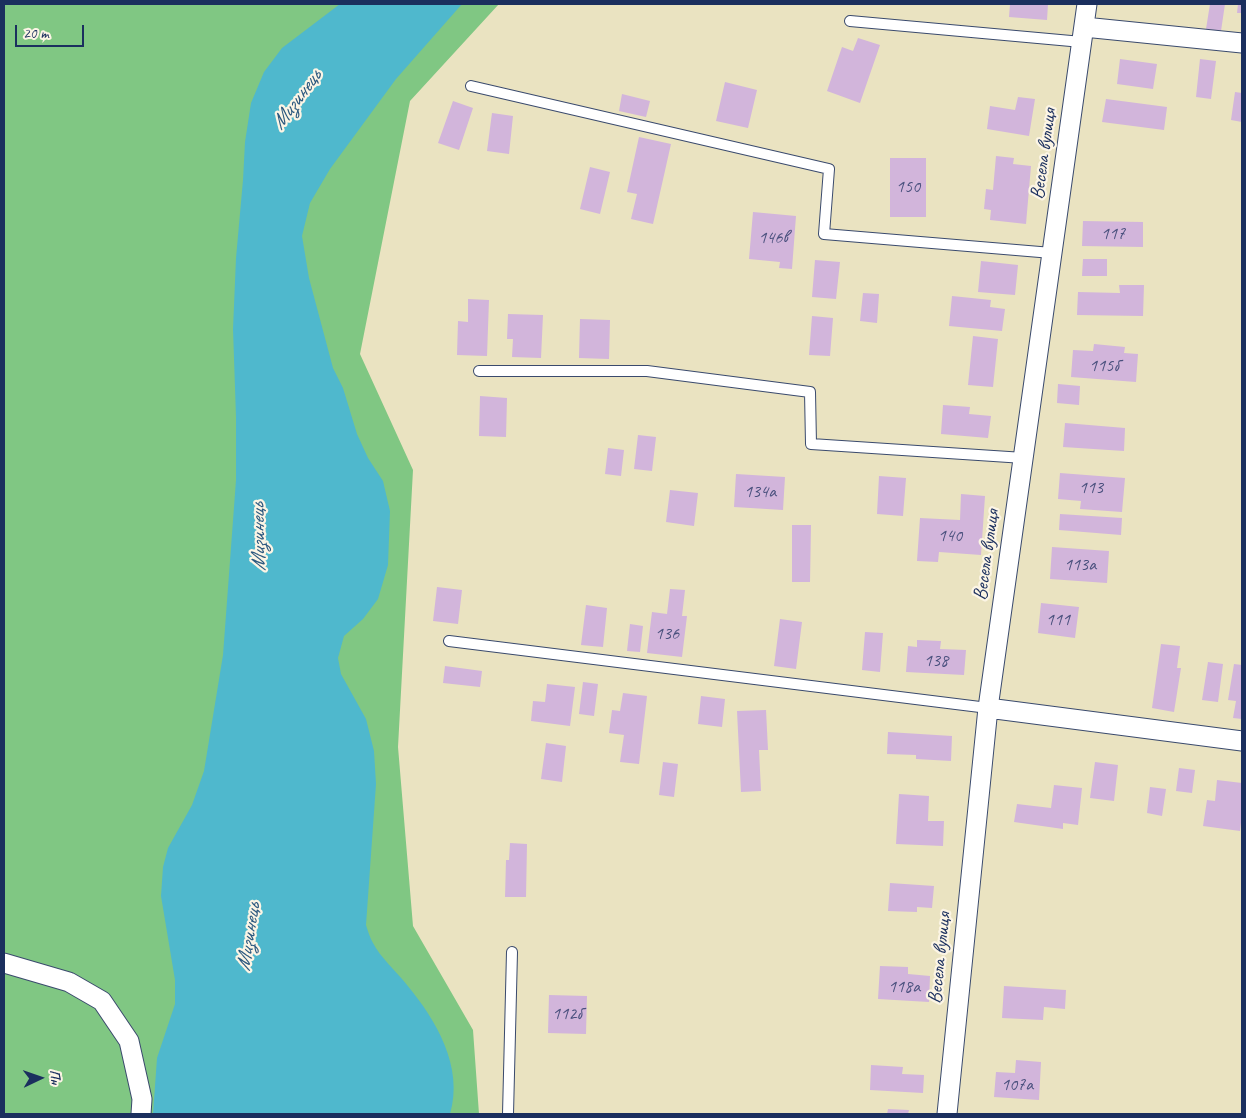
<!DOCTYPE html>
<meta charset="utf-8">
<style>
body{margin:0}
#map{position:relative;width:1246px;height:1118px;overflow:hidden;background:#eae3c1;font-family:Caveat,sans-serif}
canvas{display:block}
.frame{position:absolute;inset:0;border:5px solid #1b2f5e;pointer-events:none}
.north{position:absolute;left:15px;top:1053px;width:50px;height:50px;-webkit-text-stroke:4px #fcf5e5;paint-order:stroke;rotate:87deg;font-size:14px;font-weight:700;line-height:20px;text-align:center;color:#1b2f5e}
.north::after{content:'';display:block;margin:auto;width:18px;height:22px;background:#1b2f5e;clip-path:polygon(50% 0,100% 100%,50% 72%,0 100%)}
.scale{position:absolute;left:15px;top:25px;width:69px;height:22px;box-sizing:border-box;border:2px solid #1b2f5e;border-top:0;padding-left:6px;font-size:15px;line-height:18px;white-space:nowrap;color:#1b2f5e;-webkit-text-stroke:4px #fcf5e5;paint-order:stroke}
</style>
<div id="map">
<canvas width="1246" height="1118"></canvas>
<div class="frame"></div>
<div class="north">Пн</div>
<div class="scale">20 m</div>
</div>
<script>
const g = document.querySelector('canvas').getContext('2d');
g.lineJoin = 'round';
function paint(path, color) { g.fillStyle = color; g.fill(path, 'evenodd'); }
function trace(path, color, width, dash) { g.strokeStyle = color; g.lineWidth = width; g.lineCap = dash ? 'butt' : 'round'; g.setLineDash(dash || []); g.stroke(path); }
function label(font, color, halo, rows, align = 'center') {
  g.font = font + ' Caveat,sans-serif'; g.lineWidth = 4.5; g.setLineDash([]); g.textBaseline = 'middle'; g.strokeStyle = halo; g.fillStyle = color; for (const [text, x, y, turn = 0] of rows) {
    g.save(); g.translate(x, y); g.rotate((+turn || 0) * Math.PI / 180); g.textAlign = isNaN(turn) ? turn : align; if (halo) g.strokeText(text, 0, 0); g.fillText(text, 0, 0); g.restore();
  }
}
paint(new Path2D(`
 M 4,4 L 499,4 L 410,101 L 360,354 L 413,470 L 398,747 L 413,926 L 473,1030 L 479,1114 L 4,1114 Z`), '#80c783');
paint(new Path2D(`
 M 340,4 L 462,4 L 396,79 L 330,169 L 310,203 L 302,236 L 309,278 L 333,368 L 343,388 L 357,434 L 368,458 L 383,481 L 390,511 L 388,565 L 378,599 L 363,619 L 344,636 L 338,658 L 341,674 L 366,719 L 374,751 L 376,784 L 366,925 C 368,931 370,938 373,943 C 380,957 397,972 407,985 C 436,1020 464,1067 450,1114 L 153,1114 L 157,1058 L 175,1004 L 175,980 L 161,896 L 163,867 L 168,848 L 192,805 L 204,771 L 223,655 L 236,480 L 236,417 L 233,329 L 236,258 L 243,180 L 245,142 L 251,103 L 264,72 L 282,48 Z`), '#4fb8cd');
paint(new Path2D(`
 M 1010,4 L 1048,4 L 1047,20 L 1009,17 Z
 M 1210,4 L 1225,4 L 1221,31 L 1206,29 Z
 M 1238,4 L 1242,4 L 1242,13 L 1237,13 Z
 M 858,38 L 880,45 L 860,103 L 827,91 L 842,47 L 853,51 Z
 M 1120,59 L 1157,64 L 1153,89 L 1117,84 Z
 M 1200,59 L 1216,61 L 1211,99 L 1196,97 Z
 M 725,82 L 757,90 L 748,128 L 716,121 Z
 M 1235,92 L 1242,93 L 1242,122 L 1231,120 Z
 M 622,94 L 650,101 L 646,117 L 619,111 Z
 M 1018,97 L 1035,99 L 1029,136 L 987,129 L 990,106 L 1015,110 Z
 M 1106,99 L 1167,107 L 1164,130 L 1102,122 Z
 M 453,101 L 473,108 L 459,150 L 438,143 Z
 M 492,113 L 513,116 L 509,154 L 487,151 Z
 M 639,137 L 671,144 L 653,224 L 631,219 L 637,194 L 627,192 Z
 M 996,156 L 1014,158 L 1013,164 L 1031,166 L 1026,224 L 990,220 L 991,210 L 984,209 L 986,189 L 993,190 Z
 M 890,158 L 926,158 L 926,217 L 890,217 Z
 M 590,167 L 610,172 L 600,214 L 580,209 Z
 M 753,212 L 796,216 L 792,269 L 779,268 L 780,262 L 749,259 Z
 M 1083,221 L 1143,222 L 1143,247 L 1082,246 Z
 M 1083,259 L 1107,259 L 1107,276 L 1082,276 Z
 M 815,260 L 840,262 L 836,299 L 812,297 Z
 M 981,261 L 1018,265 L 1015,295 L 978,292 Z
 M 1119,285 L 1144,285 L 1143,316 L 1077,315 L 1078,292 L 1120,293 Z
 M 863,293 L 879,294 L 877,323 L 860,321 Z
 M 952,296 L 991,300 L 990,307 L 1005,309 L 1002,331 L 949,326 Z
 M 468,299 L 489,300 L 487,356 L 457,355 L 458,321 L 468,322 Z
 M 508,314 L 543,315 L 541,358 L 512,357 L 513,339 L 507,339 Z
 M 812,316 L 833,318 L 830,356 L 809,355 Z
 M 580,319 L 610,320 L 609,359 L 579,358 Z
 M 973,336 L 998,339 L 993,387 L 968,385 Z
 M 1094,344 L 1125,347 L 1124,353 L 1138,354 L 1136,382 L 1071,377 L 1073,350 L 1093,351 Z
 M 1058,384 L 1080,386 L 1079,405 L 1057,403 Z
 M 480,396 L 507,398 L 506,437 L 479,436 Z
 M 943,405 L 970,407 L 969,414 L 991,416 L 988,438 L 941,434 Z
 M 1065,423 L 1125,428 L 1124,451 L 1063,447 Z
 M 638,435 L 656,437 L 652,471 L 634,469 Z
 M 608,448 L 624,450 L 621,476 L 605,474 Z
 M 1060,473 L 1125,478 L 1122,512 L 1080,509 L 1081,501 L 1058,499 Z
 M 736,474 L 785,477 L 783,510 L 734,507 Z
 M 879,476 L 906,478 L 903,516 L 877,514 Z
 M 670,490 L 698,493 L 694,526 L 666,522 Z
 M 961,494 L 985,496 L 981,555 L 939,552 L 938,562 L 917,561 L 920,518 L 960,520 Z
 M 1060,514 L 1122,518 L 1121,535 L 1059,530 Z
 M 792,525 L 811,525 L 810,582 L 792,582 Z
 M 1052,547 L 1109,551 L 1107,583 L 1050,579 Z
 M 437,587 L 462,590 L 458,624 L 433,621 Z
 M 670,589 L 685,590 L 682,616 L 687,616 L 682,657 L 647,653 L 652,612 L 667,614 Z
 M 1041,603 L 1079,607 L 1075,638 L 1038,633 Z
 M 586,605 L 607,608 L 603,647 L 581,645 Z
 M 780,619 L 802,622 L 796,669 L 774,666 Z
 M 630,624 L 643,626 L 640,652 L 627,651 Z
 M 865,632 L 883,633 L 880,672 L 862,670 Z
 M 917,640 L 941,641 L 940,649 L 966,650 L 964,675 L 906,672 L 908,646 L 917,647 Z
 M 1161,644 L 1180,646 L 1177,668 L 1181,668 L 1174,712 L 1152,708 Z
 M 1208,662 L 1223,664 L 1218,702 L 1202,700 Z
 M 1234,664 L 1242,665 L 1242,719 L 1233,718 L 1236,701 L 1228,700 Z
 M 445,666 L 482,671 L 480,687 L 443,683 Z
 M 583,682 L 598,684 L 594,716 L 579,714 Z
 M 547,684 L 575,687 L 570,726 L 531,721 L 533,701 L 545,702 Z
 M 623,693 L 647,696 L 639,764 L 620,762 L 624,735 L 609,733 L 612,710 L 620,711 Z
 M 701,696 L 725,699 L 722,727 L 698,724 Z
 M 766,710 L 768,750 L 759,750 L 761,791 L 741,792 L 737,711 Z
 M 888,732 L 952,736 L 951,761 L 916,759 L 916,755 L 887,754 Z
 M 546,743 L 566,746 L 562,782 L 541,779 Z
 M 663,762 L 678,764 L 674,797 L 659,795 Z
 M 1095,762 L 1118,765 L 1114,801 L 1090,798 Z
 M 1179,768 L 1195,770 L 1192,793 L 1176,791 Z
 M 1217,780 L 1242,783 L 1242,814 L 1240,831 L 1203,826 L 1207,800 L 1215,801 Z
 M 1054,785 L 1082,788 L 1078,825 L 1063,823 L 1063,829 L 1014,822 L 1017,804 L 1051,808 Z
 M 1150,787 L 1166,789 L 1162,816 L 1147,813 Z
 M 899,794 L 929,796 L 928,821 L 944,821 L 943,846 L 896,844 Z
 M 510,843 L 527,844 L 526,897 L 505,897 L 506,860 L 509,860 Z
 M 890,883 L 934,886 L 932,908 L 917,907 L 917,912 L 888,911 Z
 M 880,966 L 908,967 L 908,974 L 930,976 L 929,1002 L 878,999 Z
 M 1004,986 L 1066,990 L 1065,1009 L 1044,1007 L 1043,1020 L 1002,1018 Z
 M 549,995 L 587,996 L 586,1034 L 548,1033 Z
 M 1016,1060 L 1041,1062 L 1039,1100 L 994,1097 L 996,1072 L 1015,1073 Z
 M 871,1065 L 903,1067 L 902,1074 L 924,1075 L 923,1093 L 870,1090 Z
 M 888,1109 L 909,1110 L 908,1114 L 887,1114 Z`), '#d2b5db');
const lane = new Path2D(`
 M 850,21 L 1082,42
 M 471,86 L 829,169 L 824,234 L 1052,253
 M 479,371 L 647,371 L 810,392 L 811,444 L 1024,458
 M 449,641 L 988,708
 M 508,1114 L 512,952`);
const street = new Path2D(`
 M 1084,27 L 1242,43
 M 988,708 L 1242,741
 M 4,963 L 69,982 L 102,1001 L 129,1041 L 142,1099 L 141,1114
 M 947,1114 L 988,708 L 1087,4`);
trace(lane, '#3a4a6d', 12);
trace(street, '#3a4a6d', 21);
trace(lane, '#fff', 10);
trace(street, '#fff', 19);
label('18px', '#49507d', null, [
 ["150",908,187],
 ["117",1113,234],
 ["146в",773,238],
 ["115б",1104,366],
 ["113",1091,488],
 ["134а",760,492],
 ["140",950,536],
 ["113а",1080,565],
 ["111",1058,620],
 ["136",667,634],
 ["138",936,661],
 ["118а",904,987],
 ["112б",567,1014],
 ["107а",1017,1085]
]);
label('20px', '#1b2f5e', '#fcf5e5', [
 ["Весела вулиця",1044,154,-82],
 ["Весела вулиця",987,555,-82],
 ["Весела вулиця",940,958,-84]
]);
label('italic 21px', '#2b587f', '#fcf5e5', [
 ["Мизинець",297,100,-53],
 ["Мизинець",259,537,-91],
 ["Мизинець",249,937,-81]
]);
</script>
